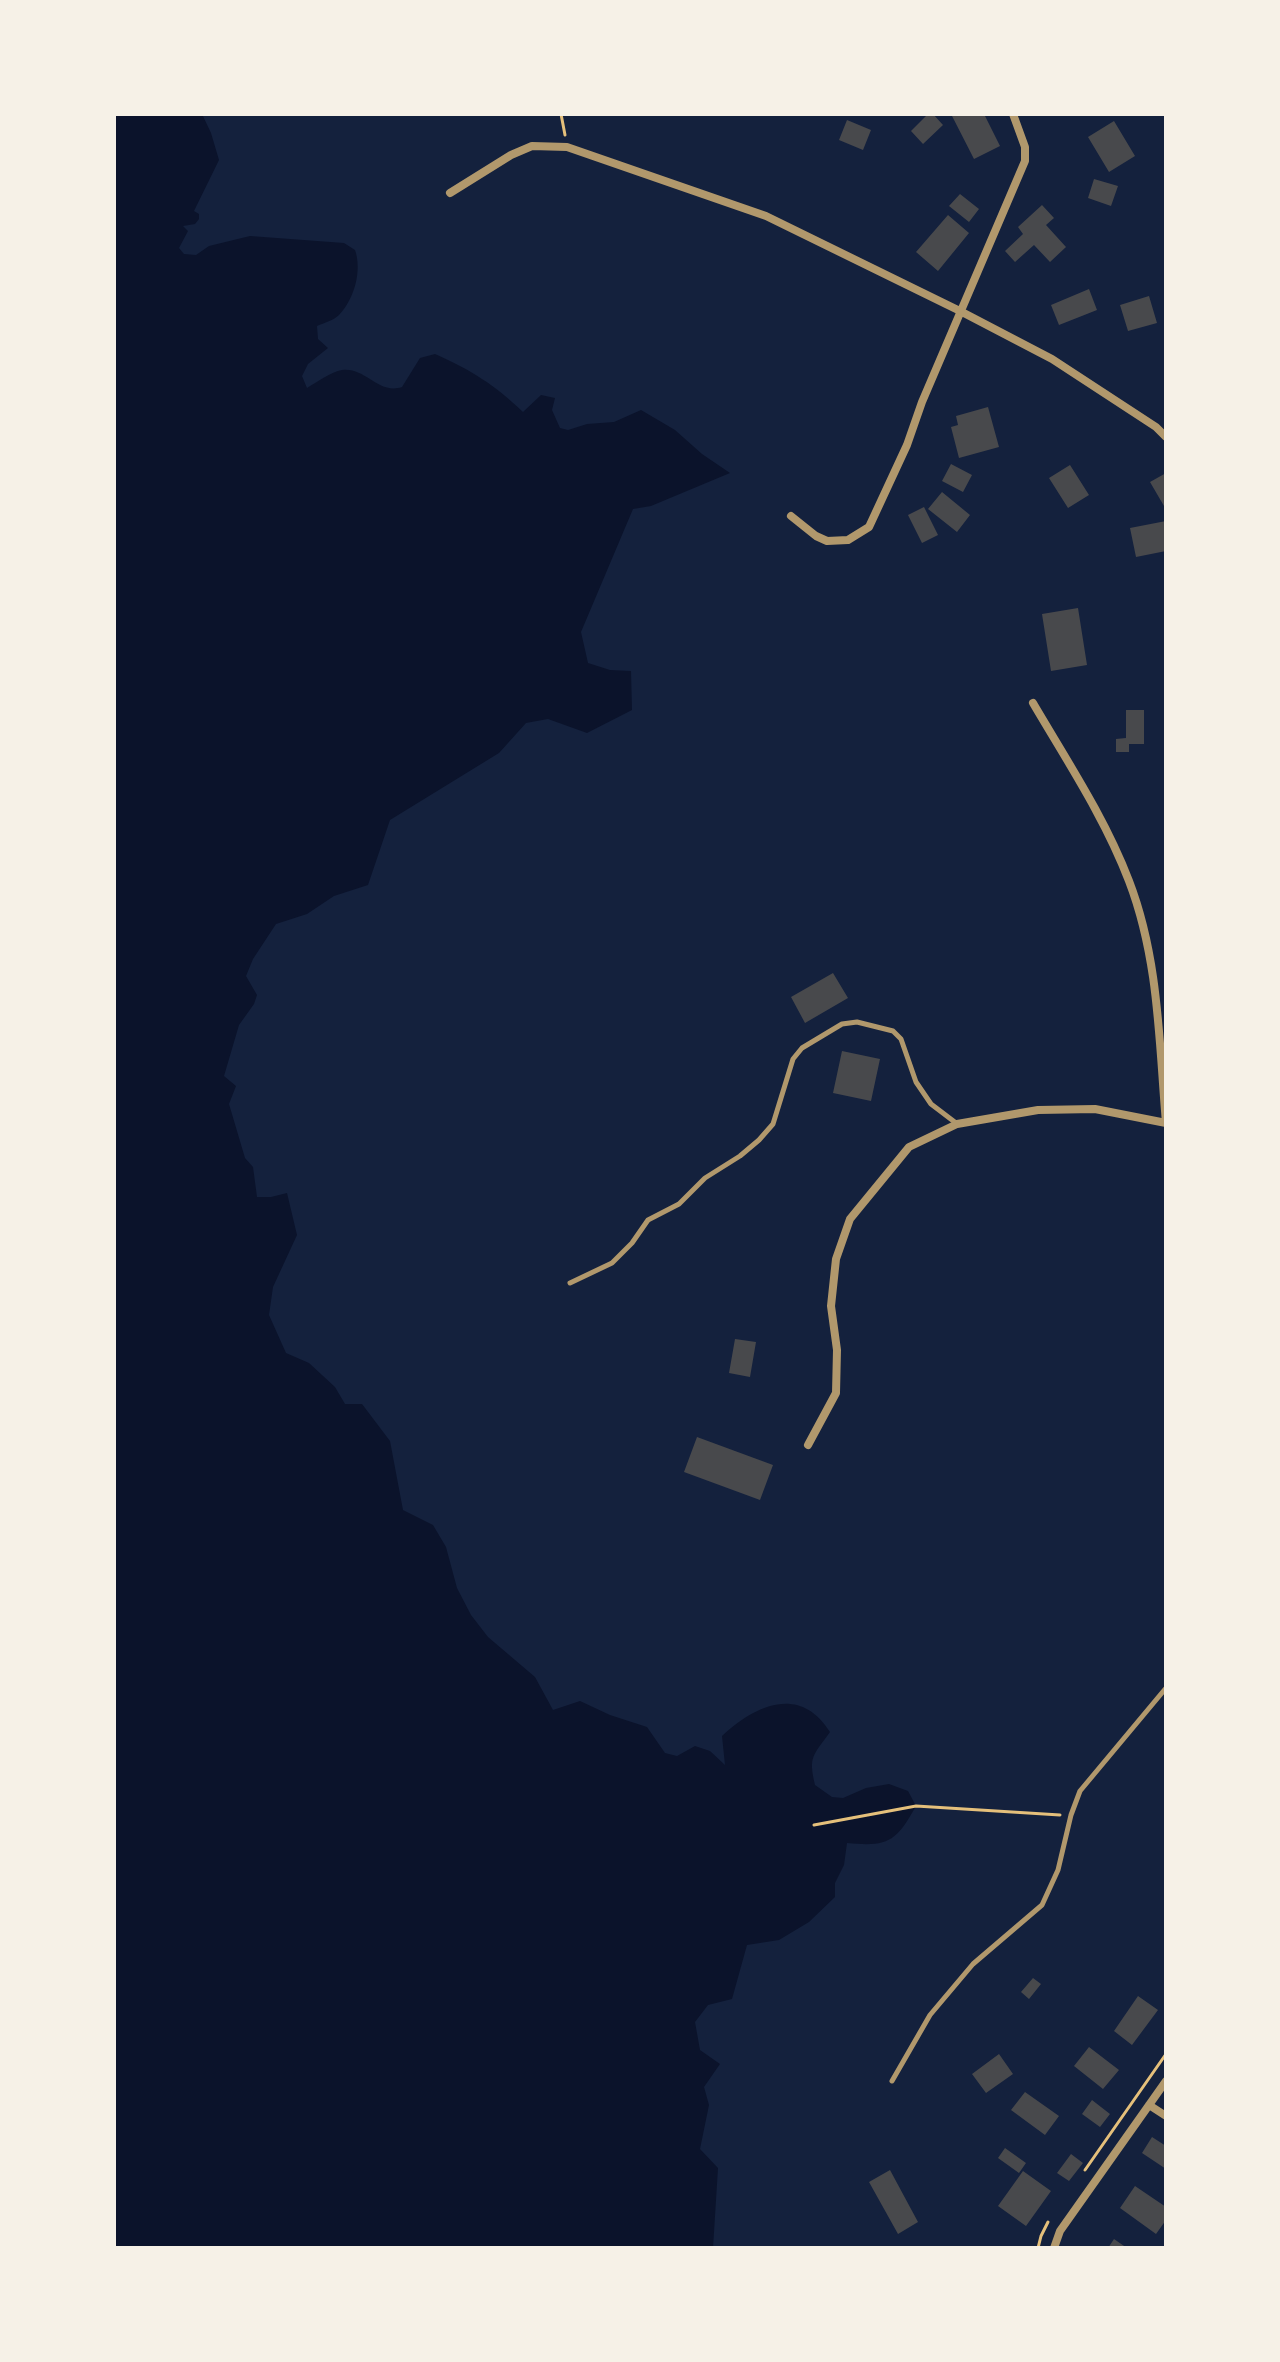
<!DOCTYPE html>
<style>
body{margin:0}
#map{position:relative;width:1280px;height:2362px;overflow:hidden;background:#14213d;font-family:Lato,sans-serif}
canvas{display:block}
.frame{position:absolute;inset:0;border:116px solid #f6f1e7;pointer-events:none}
</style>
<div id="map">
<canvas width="1280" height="2362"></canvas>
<div class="frame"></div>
</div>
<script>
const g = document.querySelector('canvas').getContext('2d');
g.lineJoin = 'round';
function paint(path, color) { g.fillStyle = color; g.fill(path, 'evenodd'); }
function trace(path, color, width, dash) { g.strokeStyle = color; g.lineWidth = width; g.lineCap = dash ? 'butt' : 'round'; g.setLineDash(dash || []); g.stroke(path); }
paint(new Path2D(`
 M 114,114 L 202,114 L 211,133 L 219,160 L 194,211 L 199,214 L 199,219 L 195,224 L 183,226 L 188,231 L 179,248 L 184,254 L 196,255 L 209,246 L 250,236 L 344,243 L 355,250 C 362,270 355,298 339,315 C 334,320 324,323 317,326 L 318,339 L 328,348 L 308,364 L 302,376 L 307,388 C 317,382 331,372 342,370 C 366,367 378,395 402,387 L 420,358 L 435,354 C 471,370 495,385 523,412 L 541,395 L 555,398 L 552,410 L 560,428 L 568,430 L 587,424 L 614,422 L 641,410 L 675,430 L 702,454 L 730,473 L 651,506 L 633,509 L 581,632 L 588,663 L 610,670 L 631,671 L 632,710 L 587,733 L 548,719 L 526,723 L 499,753 L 390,820 L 368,885 L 334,896 L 307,914 L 276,924 L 253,959 L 246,976 L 257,995 L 254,1004 L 239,1025 L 224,1076 L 236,1086 L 229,1104 L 245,1158 L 253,1167 L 257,1197 L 271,1197 L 287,1193 L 297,1235 L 273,1287 L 269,1315 L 286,1353 L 309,1363 L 335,1387 L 345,1404 L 362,1404 L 390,1441 L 403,1510 L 433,1525 L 446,1547 L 457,1588 L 471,1615 L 488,1637 L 535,1677 L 553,1710 L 580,1701 L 610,1715 L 647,1727 L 665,1753 L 677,1756 L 695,1746 L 710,1751 L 725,1765 L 722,1736 C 755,1705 800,1684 830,1732 C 813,1756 808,1756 815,1785 L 832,1797 L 843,1798 L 866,1788 L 889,1784 L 908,1791 L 916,1806 C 896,1842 888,1847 847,1843 L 844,1865 L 835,1883 L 835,1897 L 809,1922 L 779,1940 L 747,1945 L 732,1999 L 708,2005 L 695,2022 L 700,2050 L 720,2064 L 704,2087 L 709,2105 L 700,2149 L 718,2168 L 713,2248 L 114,2248 Z`), '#0b132b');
paint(new Path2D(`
 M 928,114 L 933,114 L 943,125 L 923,144 L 911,131 Z
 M 951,114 L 984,114 L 1000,146 L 974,159 Z
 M 847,120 L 871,130 L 863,150 L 839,140 Z
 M 1114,121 L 1135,156 L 1109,172 L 1088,137 Z
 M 1094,179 L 1118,186 L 1111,206 L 1088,198 Z
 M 960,194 L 979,209 L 969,222 L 949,206 Z
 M 1042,205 L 1054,218 L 1046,225 L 1066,247 L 1050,262 L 1034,245 L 1015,262 L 1005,251 L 1023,234 L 1018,227 Z
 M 948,215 L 969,233 L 938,271 L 916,252 Z
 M 1089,289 L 1097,310 L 1059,325 L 1051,305 Z
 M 1149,296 L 1157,323 L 1128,331 L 1120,305 Z
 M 988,407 L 999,447 L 959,458 L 951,427 L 958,425 L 956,416 Z
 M 951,464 L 972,475 L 963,492 L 942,481 Z
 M 1070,465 L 1089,495 L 1068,508 L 1049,478 Z
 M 1166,473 L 1166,505 L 1164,506 L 1150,482 Z
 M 942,492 L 970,515 L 957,532 L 928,509 Z
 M 924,507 L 938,535 L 922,543 L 908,515 Z
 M 1166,521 L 1166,551 L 1136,557 L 1130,528 Z
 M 1078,608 L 1087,665 L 1051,671 L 1042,614 Z
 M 1126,710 L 1144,710 L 1144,744 L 1129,744 L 1129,752 L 1116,752 L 1116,739 L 1126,738 Z
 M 833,973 L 848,998 L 805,1023 L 791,997 Z
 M 842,1051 L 880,1059 L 871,1101 L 833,1093 Z
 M 735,1339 L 756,1342 L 750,1377 L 729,1373 Z
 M 697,1437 L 773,1465 L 760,1500 L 684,1472 Z
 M 1033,1978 L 1041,1984 L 1029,1999 L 1021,1992 Z
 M 1138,1996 L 1158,2010 L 1132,2045 L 1114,2031 Z
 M 1089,2047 L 1119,2070 L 1103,2089 L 1074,2066 Z
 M 999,2054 L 1013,2074 L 986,2093 L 972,2074 Z
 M 1025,2092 L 1059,2116 L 1045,2135 L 1011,2110 Z
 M 1092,2100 L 1110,2114 L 1100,2127 L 1082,2114 Z
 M 1152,2137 L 1166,2146 L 1166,2169 L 1142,2153 Z
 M 1005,2148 L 1026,2163 L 1019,2173 L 998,2158 Z
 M 1071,2154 L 1083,2163 L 1069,2181 L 1057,2173 Z
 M 890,2170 L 918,2222 L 898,2234 L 869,2182 Z
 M 1023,2171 L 1051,2191 L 1026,2226 L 998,2206 Z
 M 1135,2186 L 1166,2207 L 1166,2220 L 1156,2234 L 1120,2208 Z
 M 1114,2239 L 1127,2248 L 1108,2248 Z`), '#48494c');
trace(new Path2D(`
 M 561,114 L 565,135
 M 814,1825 L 916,1806 L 1060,1815
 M 1085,2170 L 1166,2054
 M 1038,2248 L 1041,2236 L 1048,2222`), '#e5c07b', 3);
trace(new Path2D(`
 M 570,1283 L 612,1263 L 632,1243 L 648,1220 L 679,1204 L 705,1178 L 740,1156 L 759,1140 L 773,1124 L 793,1059 L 802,1048 L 842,1024 L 857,1022 L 893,1031 L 901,1039 L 916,1082 L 931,1104 L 956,1123
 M 892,2081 L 930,2015 L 973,1964 L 1042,1905 L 1058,1870 L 1071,1815 L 1080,1791 L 1166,1688`), '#b1986c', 5);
trace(new Path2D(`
 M 450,193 L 511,155 L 532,146 L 567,147 L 766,216 L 960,311 L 1052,359 L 1156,427 L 1166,437
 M 791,516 L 816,536 L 827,541 L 848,540 L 869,527 L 907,445 L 922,402 L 1025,161 L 1025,147 L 1013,114
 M 808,1445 L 836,1393 L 837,1350 L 831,1306 L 836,1259 L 850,1219 L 909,1147 L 957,1124 L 1038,1110 L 1095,1109 L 1166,1123 C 1159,1042 1159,959 1129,881 C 1105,818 1067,761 1033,703
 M 1149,2105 L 1166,2116
 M 1054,2248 L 1060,2231 L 1166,2081`), '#b1986c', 8);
</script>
